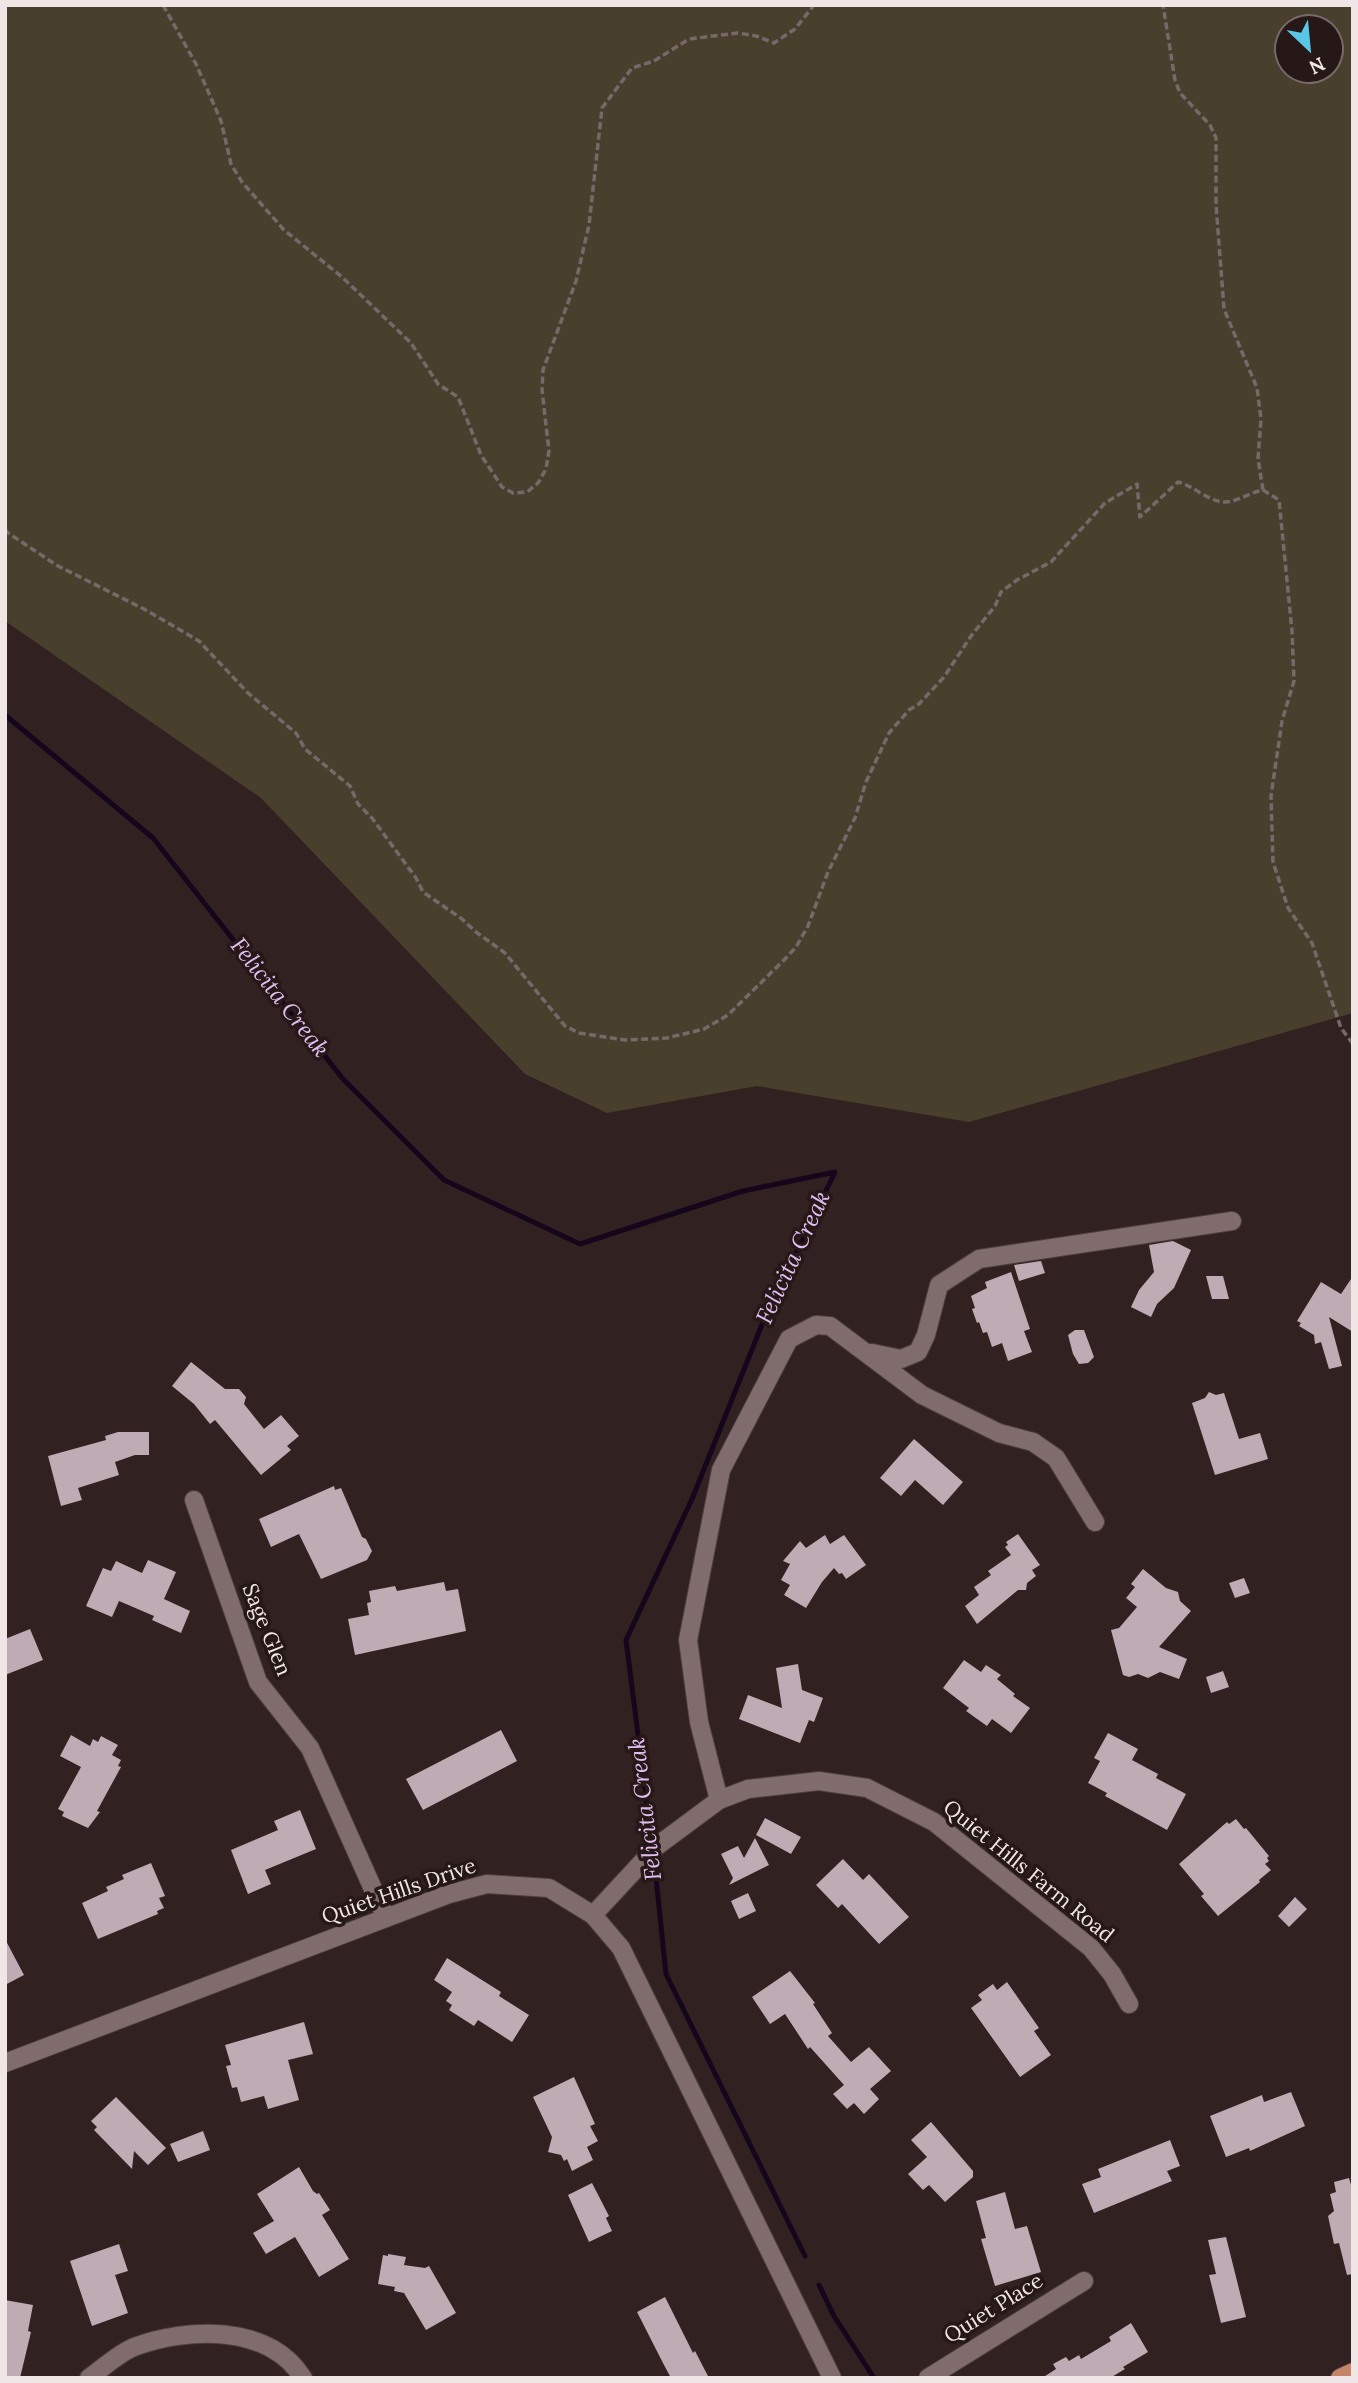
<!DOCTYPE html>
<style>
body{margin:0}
#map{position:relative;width:1358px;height:2383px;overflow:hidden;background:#312121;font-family:Lora,serif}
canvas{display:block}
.frame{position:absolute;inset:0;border:7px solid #f1e6e6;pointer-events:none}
.north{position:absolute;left:1274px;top:14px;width:70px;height:70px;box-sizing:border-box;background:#271818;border:2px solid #786a6a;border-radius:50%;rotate:154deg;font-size:19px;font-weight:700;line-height:28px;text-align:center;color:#f1e6e6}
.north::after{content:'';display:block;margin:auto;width:24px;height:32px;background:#5bc7e7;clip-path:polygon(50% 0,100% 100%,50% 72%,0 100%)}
</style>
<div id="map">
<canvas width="1358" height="2383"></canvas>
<div class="frame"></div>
<div class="north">N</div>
</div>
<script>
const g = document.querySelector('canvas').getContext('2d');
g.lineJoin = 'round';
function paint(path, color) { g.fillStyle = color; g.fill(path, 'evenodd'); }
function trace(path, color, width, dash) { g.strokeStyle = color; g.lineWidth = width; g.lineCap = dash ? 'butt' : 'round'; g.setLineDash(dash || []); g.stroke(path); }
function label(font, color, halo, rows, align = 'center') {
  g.font = font + ' Lora,serif'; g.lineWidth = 7; g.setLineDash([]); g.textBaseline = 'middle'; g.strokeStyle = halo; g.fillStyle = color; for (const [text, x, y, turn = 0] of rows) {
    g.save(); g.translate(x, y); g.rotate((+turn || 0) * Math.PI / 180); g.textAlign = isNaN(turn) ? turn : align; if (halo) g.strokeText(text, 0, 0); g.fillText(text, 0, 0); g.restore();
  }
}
paint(new Path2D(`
 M 5,5 L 1353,5 L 1353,1013 L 969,1122 L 757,1086 L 607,1113 L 525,1074 L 261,798 L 5,621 ZM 1288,28 L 1330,28 L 1330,70 L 1288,70 Z`), '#493f2d');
trace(new Path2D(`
 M 5,715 L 153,838 L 343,1079 L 444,1180 L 580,1244 L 743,1191 L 835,1172 L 765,1317 L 692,1499 L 626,1640 L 652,1845
 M 654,1858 L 666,1974 L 805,2256
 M 819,2285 L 834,2316 L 874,2378`), '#15061c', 5);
paint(new Path2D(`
 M 1173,1241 L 1191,1250 L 1174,1288 L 1157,1304 L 1151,1317 L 1131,1307 L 1139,1290 L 1154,1272 L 1149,1245 Z
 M 1041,1261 L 1045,1273 L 1019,1281 L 1014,1265 Z
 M 1011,1272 L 1030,1329 L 1024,1331 L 1032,1352 L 1008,1361 L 1002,1343 L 992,1347 L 987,1332 L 983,1333 L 979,1322 L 977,1323 L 972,1309 L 975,1308 L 971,1296 L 987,1288 L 985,1282 Z
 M 1206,1276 L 1223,1276 L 1229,1299 L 1212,1299 Z
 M 1353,1276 L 1353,1332 L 1329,1317 L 1342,1366 L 1329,1369 L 1321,1342 L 1315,1344 L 1314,1335 L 1299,1326 L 1301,1323 L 1297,1321 L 1321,1282 L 1341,1294 Z
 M 1075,1330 L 1084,1330 L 1094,1357 L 1088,1363 L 1079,1364 L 1073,1354 L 1068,1335 Z
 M 191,1362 L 225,1389 L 239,1389 L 246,1397 L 244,1404 L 264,1429 L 281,1415 L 299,1436 L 287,1446 L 291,1450 L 261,1475 L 215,1420 L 210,1424 L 194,1404 L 172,1386 Z
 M 1209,1392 L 1216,1395 L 1224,1393 L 1239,1439 L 1260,1433 L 1268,1459 L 1215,1475 L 1192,1403 L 1205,1398 Z
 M 118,1432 L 149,1432 L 149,1455 L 135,1455 L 115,1462 L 119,1475 L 78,1488 L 82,1500 L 61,1506 L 48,1456 L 106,1440 L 105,1436 Z
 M 914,1439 L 963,1482 L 943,1505 L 915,1480 L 901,1496 L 880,1478 Z
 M 334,1486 L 335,1490 L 341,1488 L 362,1537 L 366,1539 L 372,1551 L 367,1560 L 321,1579 L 299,1534 L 271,1547 L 259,1519 Z
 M 1018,1534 L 1040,1565 L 1032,1570 L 1036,1576 L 1027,1583 L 1026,1590 L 1018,1590 L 977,1624 L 965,1606 L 979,1595 L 974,1587 L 991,1575 L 988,1571 L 1011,1555 L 1005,1547 L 1008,1545 L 1006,1542 Z
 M 825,1535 L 830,1544 L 844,1535 L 866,1565 L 846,1579 L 842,1573 L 839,1574 L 834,1568 L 822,1582 L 806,1608 L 784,1595 L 790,1585 L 781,1580 L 790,1564 L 783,1561 L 800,1541 L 806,1548 Z
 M 148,1560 L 176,1572 L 164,1599 L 190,1611 L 181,1633 L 152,1620 L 154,1616 L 119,1601 L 112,1617 L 86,1606 L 103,1568 L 111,1571 L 116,1561 L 142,1573 Z
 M 1143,1569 L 1166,1588 L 1178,1592 L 1180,1601 L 1191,1611 L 1159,1647 L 1187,1659 L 1179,1679 L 1160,1672 L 1148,1678 L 1138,1674 L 1129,1677 L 1123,1675 L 1111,1630 L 1119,1628 L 1137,1607 L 1126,1598 L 1135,1587 L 1131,1584 Z
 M 1244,1578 L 1250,1593 L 1235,1598 L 1229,1583 Z
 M 444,1582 L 446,1591 L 458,1589 L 466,1631 L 355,1655 L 348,1619 L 369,1615 L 367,1603 L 371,1602 L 369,1591 L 395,1586 L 397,1591 Z
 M 30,1629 L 43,1660 L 5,1675 L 5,1639 Z
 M 964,1660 L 981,1672 L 986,1665 L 1001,1675 L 997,1679 L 1015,1694 L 1013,1696 L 1030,1708 L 1011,1733 L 992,1719 L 987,1726 L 966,1711 L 969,1708 L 943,1688 Z
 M 798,1664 L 802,1690 L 823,1698 L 814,1722 L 809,1720 L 800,1743 L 739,1719 L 748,1695 L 782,1708 L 776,1668 Z
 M 1223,1671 L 1229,1687 L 1211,1693 L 1206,1677 Z
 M 501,1730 L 517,1761 L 423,1810 L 406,1779 Z
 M 1108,1733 L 1138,1749 L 1132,1760 L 1158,1774 L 1156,1778 L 1186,1794 L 1167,1830 L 1105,1796 L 1107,1793 L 1088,1783 L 1100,1761 L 1094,1758 Z
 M 71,1735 L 90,1746 L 93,1739 L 98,1742 L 101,1736 L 118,1745 L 112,1755 L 121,1760 L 118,1766 L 121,1767 L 97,1811 L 100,1812 L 88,1828 L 62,1816 L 64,1812 L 58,1809 L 81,1767 L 60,1756 Z
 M 300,1810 L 316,1849 L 265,1870 L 271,1884 L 248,1894 L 231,1850 L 278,1830 L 274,1821 Z
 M 765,1818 L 801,1837 L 791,1854 L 756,1835 Z
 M 1236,1819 L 1244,1829 L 1246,1828 L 1269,1856 L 1267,1858 L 1269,1861 L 1265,1864 L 1271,1870 L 1259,1880 L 1260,1882 L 1218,1916 L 1201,1896 L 1204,1894 L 1179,1864 L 1227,1822 L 1229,1824 Z
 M 755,1838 L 769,1865 L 729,1885 L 733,1878 L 721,1854 L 738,1846 L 744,1858 Z
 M 843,1859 L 863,1880 L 869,1874 L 909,1917 L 879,1944 L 842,1904 L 838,1908 L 816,1885 Z
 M 151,1863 L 165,1896 L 159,1898 L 164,1908 L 157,1911 L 158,1914 L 98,1939 L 82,1903 L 108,1891 L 106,1887 L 124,1879 L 122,1875 Z
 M 748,1893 L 756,1911 L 739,1919 L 731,1901 Z
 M 1295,1897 L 1307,1909 L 1289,1927 L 1278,1916 Z
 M 5,1939 L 24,1975 L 5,1985 Z
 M 447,1958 L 501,1992 L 499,1996 L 529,2015 L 512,2042 L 478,2020 L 474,2026 L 449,2010 L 452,2005 L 446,2001 L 452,1992 L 434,1980 Z
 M 790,1971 L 815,2003 L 813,2004 L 832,2033 L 828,2036 L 851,2062 L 869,2047 L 891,2071 L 870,2089 L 879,2099 L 864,2114 L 854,2103 L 847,2109 L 833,2094 L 844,2085 L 810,2047 L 808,2049 L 785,2014 L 770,2024 L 752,1997 Z
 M 1007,1982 L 1039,2028 L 1034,2031 L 1051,2055 L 1020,2077 L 971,2008 L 982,2000 L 978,1995 L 993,1984 L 997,1990 Z
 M 304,2022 L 313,2054 L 288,2060 L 299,2100 L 268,2109 L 264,2096 L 241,2102 L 237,2087 L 232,2088 L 226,2066 L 231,2065 L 225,2045 Z
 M 574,2077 L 595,2124 L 590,2126 L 598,2141 L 587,2147 L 593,2160 L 572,2171 L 567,2159 L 564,2161 L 561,2155 L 548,2152 L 552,2137 L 533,2097 Z
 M 1291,2092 L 1305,2126 L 1250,2151 L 1249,2148 L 1226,2157 L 1210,2116 L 1262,2095 L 1264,2102 Z
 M 116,2097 L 166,2148 L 148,2165 L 134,2151 L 132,2169 L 94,2130 L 97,2127 L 91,2121 Z
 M 931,2122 L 973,2171 L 973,2177 L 945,2202 L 929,2185 L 923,2190 L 908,2174 L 927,2157 L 911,2140 Z
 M 203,2131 L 210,2150 L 178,2162 L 170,2144 Z
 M 1170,2140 L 1180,2166 L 1167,2171 L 1172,2181 L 1094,2213 L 1082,2184 L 1101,2177 L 1098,2169 Z
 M 299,2167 L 313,2191 L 317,2194 L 319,2193 L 330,2210 L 322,2215 L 349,2259 L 319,2277 L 295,2237 L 266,2254 L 253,2233 L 274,2221 L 257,2194 Z
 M 1349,2178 L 1353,2192 L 1353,2274 L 1347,2275 L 1339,2243 L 1334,2244 L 1328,2216 L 1334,2211 L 1330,2194 L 1336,2192 L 1334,2182 Z
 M 592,2183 L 609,2216 L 606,2218 L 612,2231 L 589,2242 L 568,2195 Z
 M 1005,2192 L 1015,2229 L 1027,2226 L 1041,2272 L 995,2286 L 981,2239 L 986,2238 L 976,2201 Z
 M 1226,2237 L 1246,2317 L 1221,2323 L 1209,2275 L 1216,2274 L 1208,2240 Z
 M 119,2244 L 128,2271 L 115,2275 L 128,2313 L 92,2326 L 70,2261 Z
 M 388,2254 L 406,2257 L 404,2265 L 425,2268 L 429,2266 L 456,2313 L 426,2330 L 404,2293 L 394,2291 L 395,2287 L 378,2284 L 383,2255 L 388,2256 Z
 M 665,2297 L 693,2353 L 695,2351 L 709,2378 L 671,2378 L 664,2365 L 637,2312 Z
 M 5,2300 L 33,2305 L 28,2331 L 31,2332 L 20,2378 L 5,2378 Z
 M 1131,2323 L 1148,2352 L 1123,2367 L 1125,2369 L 1110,2378 L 1042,2378 L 1056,2369 L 1053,2364 L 1066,2357 L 1069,2361 L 1079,2355 L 1081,2359 L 1111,2341 L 1109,2337 Z`), '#beabb4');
const minor = new Path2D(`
 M 872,1353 L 901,1359 L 918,1352 L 926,1335 L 939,1285 L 979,1259 L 1232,1221
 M 194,1500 L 258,1682 L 310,1748 L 386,1918
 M 719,1800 L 699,1722 L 688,1640 L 721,1470 L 789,1339 L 816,1325 L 830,1326 L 922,1395 L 999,1433 L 1033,1442 L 1056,1458 L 1095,1522
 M 593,1915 L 657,1846 L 719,1800 L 748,1789 L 819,1781 L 867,1788 L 934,1822 L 1091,1948 L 1112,1974 L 1129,2004
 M 5,2063 L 449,1894 L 487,1884 L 549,1888 L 593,1915 L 621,1948 L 832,2378
 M 89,2378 C 103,2368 119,2353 134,2347 C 187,2327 269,2324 303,2378
 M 928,2378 L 1084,2281`);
const major = new Path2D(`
 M 1340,2378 L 1353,2372`);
trace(minor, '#4d3f40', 20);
trace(major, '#4d3f40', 20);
trace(new Path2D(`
 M 163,5 L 196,64 L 221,121 L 231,164 L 242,182 L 284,230 L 342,277 L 411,343 L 438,384 L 458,397 L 481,455 L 502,487 L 513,493 L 527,492 L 538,483 L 546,469 L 549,451 L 542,390 L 543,370 L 576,281 L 589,225 L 602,108 L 632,68 L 654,61 L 689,39 L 738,33 L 756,36 L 774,43 L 795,29 L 814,5
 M 1263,490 L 1279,500 L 1292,631 L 1294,681 L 1282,721 L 1271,796 L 1273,862 L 1288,908 L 1312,943 L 1341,1028 L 1353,1044
 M 5,529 L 8,533 L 58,566 L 144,609 L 199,641 L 248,693 L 296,733 L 305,749 L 350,786 L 358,804 L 372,818 L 416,878 L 423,892 L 462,919 L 476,932 L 505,953 L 565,1026 L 579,1033 L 625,1040 L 667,1038 L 704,1029 L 728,1015 L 783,961 L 796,947 L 808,926 L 828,872 L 855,818 L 866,782 L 889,733 L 909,710 L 919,704 L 944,677 L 971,636 L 995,606 L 1001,592 L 1017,580 L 1051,562 L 1105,503 L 1137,484 L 1140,517 L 1178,482 C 1194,486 1209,502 1225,502 C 1238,502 1250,492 1263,490 L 1258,459 L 1261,419 L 1257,388 L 1224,309 L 1216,205 L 1216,138 L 1210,125 L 1180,93 L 1175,80 L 1163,5`), '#776969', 3.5, [7, 3.5]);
trace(minor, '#806c6c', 18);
trace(major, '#c48667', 18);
label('21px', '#f1e6e6', '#271818', [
 ["Sage Glen",266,1630,68],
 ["Quiet Hills Farm Road",1028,1872,39],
 ["Quiet Hills Drive",399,1892,-19],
 ["Quiet Place",994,2309,-32]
]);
label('italic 23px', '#e1bdf1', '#271818', [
 ["Felicita Creak",279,998,52],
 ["Felicita Creak",794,1258,-65],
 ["Felicita Creak",646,1809,-97]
]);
</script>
